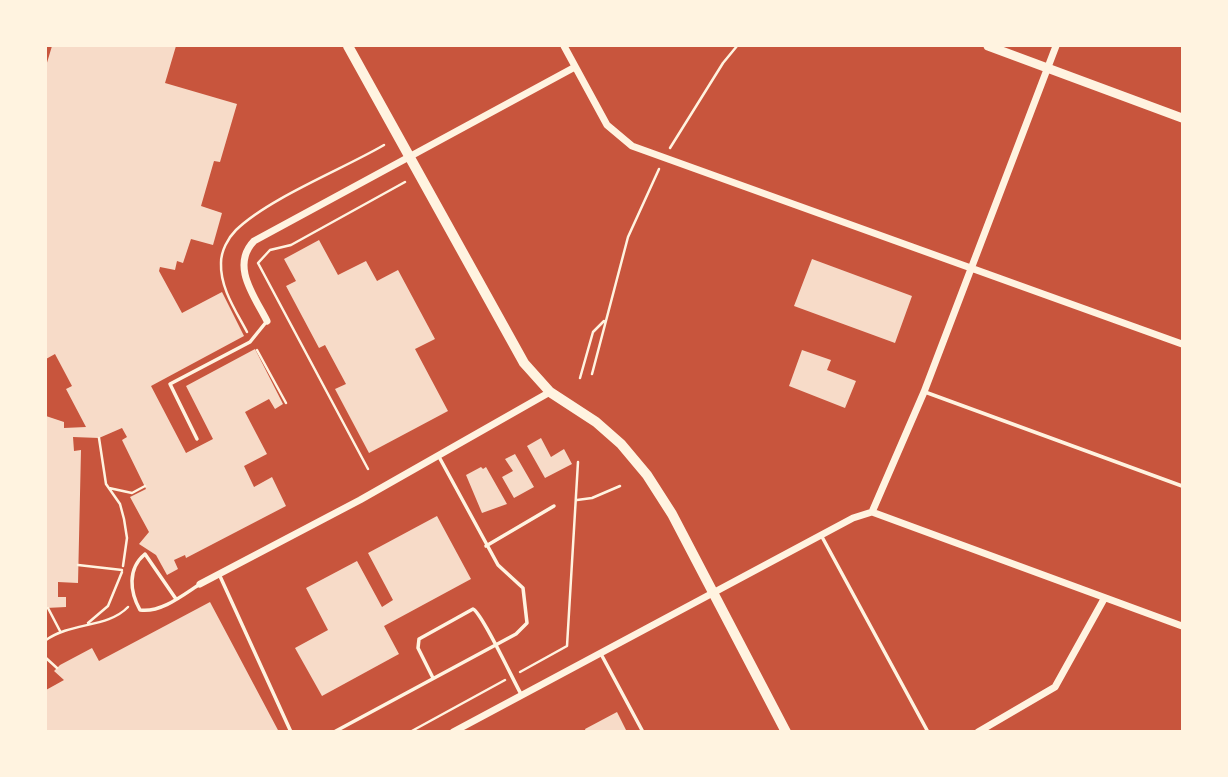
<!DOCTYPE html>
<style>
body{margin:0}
#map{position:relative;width:1228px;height:777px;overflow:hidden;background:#c8553d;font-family:"Public Sans",sans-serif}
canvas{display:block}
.frame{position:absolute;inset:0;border:47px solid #fff3e0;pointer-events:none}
</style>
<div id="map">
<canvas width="1228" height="777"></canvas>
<div class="frame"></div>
</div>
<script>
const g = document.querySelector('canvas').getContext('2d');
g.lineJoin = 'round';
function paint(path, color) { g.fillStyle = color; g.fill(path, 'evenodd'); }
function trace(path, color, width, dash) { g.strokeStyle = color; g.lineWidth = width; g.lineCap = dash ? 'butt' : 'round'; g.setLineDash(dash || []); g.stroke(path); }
paint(new Path2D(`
 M 52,46 L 176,46 L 165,83 L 237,104 L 220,162 L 214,161 L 201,206 L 222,213 L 213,245 L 191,239 L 183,263 L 177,261 L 175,270 L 160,267 L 159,271 L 182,313 L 222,292 L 244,336 L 151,386 L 186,453 L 213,439 L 186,386 L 255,349 L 283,404 L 275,409 L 269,399 L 245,412 L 267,454 L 244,466 L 254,487 L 272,477 L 286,506 L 186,558 L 185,555 L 174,560 L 178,569 L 167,575 L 156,555 L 139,544 L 149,532 L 130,497 L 146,489 L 122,440 L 127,437 L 122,428 L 99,438 L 73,437 L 74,451 L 81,450 L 78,583 L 58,582 L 58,597 L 66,597 L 66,607 L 46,608 L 46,416 L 64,422 L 64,428 L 86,427 L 66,389 L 72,386 L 55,354 L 46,359 L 46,66 Z
 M 319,240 L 338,275 L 366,261 L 377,281 L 398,270 L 435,339 L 415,349 L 448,411 L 369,453 L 335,389 L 346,384 L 325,345 L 319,348 L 286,286 L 296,281 L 284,259 Z
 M 812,259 L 912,296 L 895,343 L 794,306 Z
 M 802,350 L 831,360 L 827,370 L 856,381 L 845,408 L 789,386 Z
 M 541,438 L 551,457 L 564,449 L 572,464 L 545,478 L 527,446 Z
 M 515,454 L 534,487 L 514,498 L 502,477 L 513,471 L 505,459 Z
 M 481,467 L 483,469 L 486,467 L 507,504 L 482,513 L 466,475 Z
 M 437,516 L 471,579 L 384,626 L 399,654 L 322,696 L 295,648 L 328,630 L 306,588 L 357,561 L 382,607 L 393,600 L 368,553 Z
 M 210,602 L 279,732 L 46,732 L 46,690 L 64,680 L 54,671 L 60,665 L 92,648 L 99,661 Z
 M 617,712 L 627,732 L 586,732 L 585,729 Z`), '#f7dbc8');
trace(new Path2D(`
 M 670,148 L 723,63 L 737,46
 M 247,332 C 236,311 220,288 221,263 C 221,251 228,238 236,230 C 269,198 343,169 384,145
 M 257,350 L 286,403
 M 592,374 L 628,237 L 659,169
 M 580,378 L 593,332 L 604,321
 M 99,438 L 106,484 L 120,504 L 124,519 L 127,538 L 123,566
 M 368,469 L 258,263 L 270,250 L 291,245 L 405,182
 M 109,488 L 132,493 L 145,486
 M 577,500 L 592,498 L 620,486
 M 78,565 L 122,570
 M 48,608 L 60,631
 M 88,623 L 108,606 L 122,572
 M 46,640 C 71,622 108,628 128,607
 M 46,658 L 57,668
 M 520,672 L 567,646 L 578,462
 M 410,732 L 505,680`), '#fff3e0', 2.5);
trace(new Path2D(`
 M 925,392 L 1182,486
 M 197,439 L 170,384 L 250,342 L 267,321
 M 821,535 L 928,732
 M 486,546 L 554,506
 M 219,574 L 291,732
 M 176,599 L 145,554 C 127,569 130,592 140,610 C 161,613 183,595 200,584
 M 601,654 L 643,732
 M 433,678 L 418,648 L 419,639 L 473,609 C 482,613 513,680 521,694
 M 308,732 L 323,732
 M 334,732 L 516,634 L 527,623 L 523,588 L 498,565 L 438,455`), '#fff3e0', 3.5);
trace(new Path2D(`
 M 564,46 L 607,125 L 632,146 L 1182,344
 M 267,321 C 255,297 230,266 254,241 L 575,67
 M 872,512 L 1182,626
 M 200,584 L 360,500 L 550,392
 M 453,732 L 853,518 L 872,512 L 924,392 L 1056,46
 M 978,732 L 1055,687 L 1104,599`), '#fff3e0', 7);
trace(new Path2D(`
 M 988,46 L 1182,118`), '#fff3e0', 9);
trace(new Path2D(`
 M 348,46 L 524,363 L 550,392 L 596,422 L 621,444 L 647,475 L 672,514 L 786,732`), '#fff3e0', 10);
</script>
